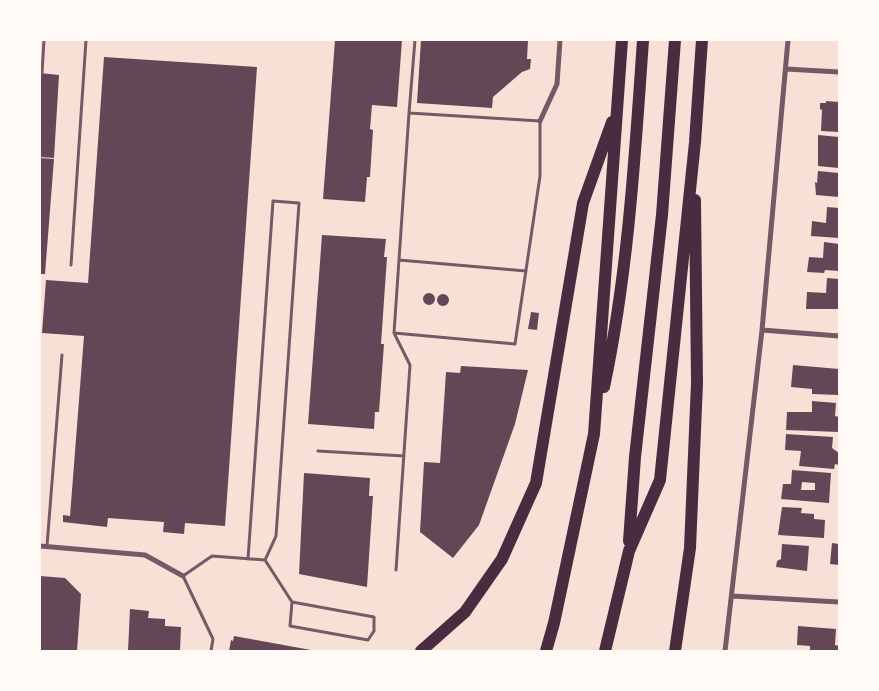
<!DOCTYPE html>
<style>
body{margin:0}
#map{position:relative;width:879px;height:691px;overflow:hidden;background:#f7e1d7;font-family:Karla,sans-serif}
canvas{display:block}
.frame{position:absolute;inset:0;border:41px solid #fffaf5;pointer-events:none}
</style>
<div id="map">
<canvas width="879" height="691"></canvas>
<div class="frame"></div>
</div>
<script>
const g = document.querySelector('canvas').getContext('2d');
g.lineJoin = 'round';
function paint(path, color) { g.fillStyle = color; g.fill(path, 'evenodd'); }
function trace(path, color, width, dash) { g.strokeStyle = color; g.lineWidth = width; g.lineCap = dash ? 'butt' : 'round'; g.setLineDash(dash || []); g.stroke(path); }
paint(new Path2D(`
 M 335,40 L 402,40 L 397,107 L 372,105 L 370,129 L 373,130 L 370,177 L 367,177 L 365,202 L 323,199 Z
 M 421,40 L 528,40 L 527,59 L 531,59 L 530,69 L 522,72 L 493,97 L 492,108 L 417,103 Z
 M 104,57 L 257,67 L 225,526 L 185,523 L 184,534 L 163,532 L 164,522 L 108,518 L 107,527 L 63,522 L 63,515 L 70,516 L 84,336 L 42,333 L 46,280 L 88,283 Z
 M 40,73 L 59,75 L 54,158 L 40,157 Z
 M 826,101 L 839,102 L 839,132 L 821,131 L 822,110 L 820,109 L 820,103 L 826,103 Z
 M 818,135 L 839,137 L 839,168 L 818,166 Z
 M 40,158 L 54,159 L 45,274 L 40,274 Z
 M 818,171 L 839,173 L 839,197 L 816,195 L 815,182 L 817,183 Z
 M 827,207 L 839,208 L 839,238 L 811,236 L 812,221 L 826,223 Z
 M 322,235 L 386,239 L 384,257 L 387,257 L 381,344 L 384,344 L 379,412 L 375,412 L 374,429 L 308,424 Z
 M 824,242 L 839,244 L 839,271 L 825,270 L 824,273 L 807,272 L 809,257 L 823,258 Z
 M 827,278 L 839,279 L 839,309 L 806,309 L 807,292 L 826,293 Z
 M423 299a6 6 0 1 1 12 0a6 6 0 1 1-12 0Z
 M437 300a6 6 0 1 1 12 0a6 6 0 1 1-12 0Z
 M 531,312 L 539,313 L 537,330 L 528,329 Z
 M 793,365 L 839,369 L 838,395 L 812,394 L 812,389 L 791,387 Z
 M 461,366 L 528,370 L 515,424 L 479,525 L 453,558 L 420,532 L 424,462 L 440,463 L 446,372 L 460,373 Z
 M 812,401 L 836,403 L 835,416 L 839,417 L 839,432 L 786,430 L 787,412 L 812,412 Z
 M 786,434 L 833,437 L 832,448 L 839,453 L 839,465 L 835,464 L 834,469 L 799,466 L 801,451 L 785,450 Z
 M 792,470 L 831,473 L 829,503 L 781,499 L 783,484 L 791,484 ZM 802,482 L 815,483 L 815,490 L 801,490 Z
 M 304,473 L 370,478 L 369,496 L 373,496 L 367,587 L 299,574 Z
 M 782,507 L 802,508 L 801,513 L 814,514 L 814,519 L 825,520 L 824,538 L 778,535 Z
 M 832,543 L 839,544 L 839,565 L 830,564 Z
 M 782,544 L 809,546 L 807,571 L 776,567 L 777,561 L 781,559 Z
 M 40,576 L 65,578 L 81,594 L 77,651 L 40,651 Z
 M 130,609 L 149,611 L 148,618 L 165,619 L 165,626 L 181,627 L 180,651 L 128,651 Z
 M 798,626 L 836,629 L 835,645 L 839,646 L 839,651 L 810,651 L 810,646 L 797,645 Z
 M 234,636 L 311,650 L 311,651 L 229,651 L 231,640 L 233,641 Z`), '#644757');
trace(new Path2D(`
 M 42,73 L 44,40
 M 409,113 L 415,40
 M 399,260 L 526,271
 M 71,265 L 86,40
 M 394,333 L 515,344 L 540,176 L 540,121 L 409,113 L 394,333 L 410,365 L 396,570
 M 318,451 L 404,456
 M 47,546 L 62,355
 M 248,559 L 273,201 L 299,203 L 276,536 L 265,560
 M 211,651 L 213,639 L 183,576 L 212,556 L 265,560 L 292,602 L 290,626 L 368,640 L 374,631 L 374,617 L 292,602`), '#755966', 3);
trace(new Path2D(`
 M 786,69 L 839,72
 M 540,121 L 557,84 L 560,40
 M 762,330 L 839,336
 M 40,546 L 145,555 L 183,576
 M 732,596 L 839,602
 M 725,651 L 762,330 L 788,40`), '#755966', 5);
trace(new Path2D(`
 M 604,387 C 628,274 635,156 643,40
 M 629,541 L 635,457 L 662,215 L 675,40
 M 421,651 L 465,612 L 502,559 L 536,483 L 583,203 L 612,122
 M 546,651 L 554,623 L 594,434 L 622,40
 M 605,651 L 629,551 L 660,480 L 695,142 L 702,40
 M 675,651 L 690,548 L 697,383 L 695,200`), '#4a2c40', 12);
</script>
